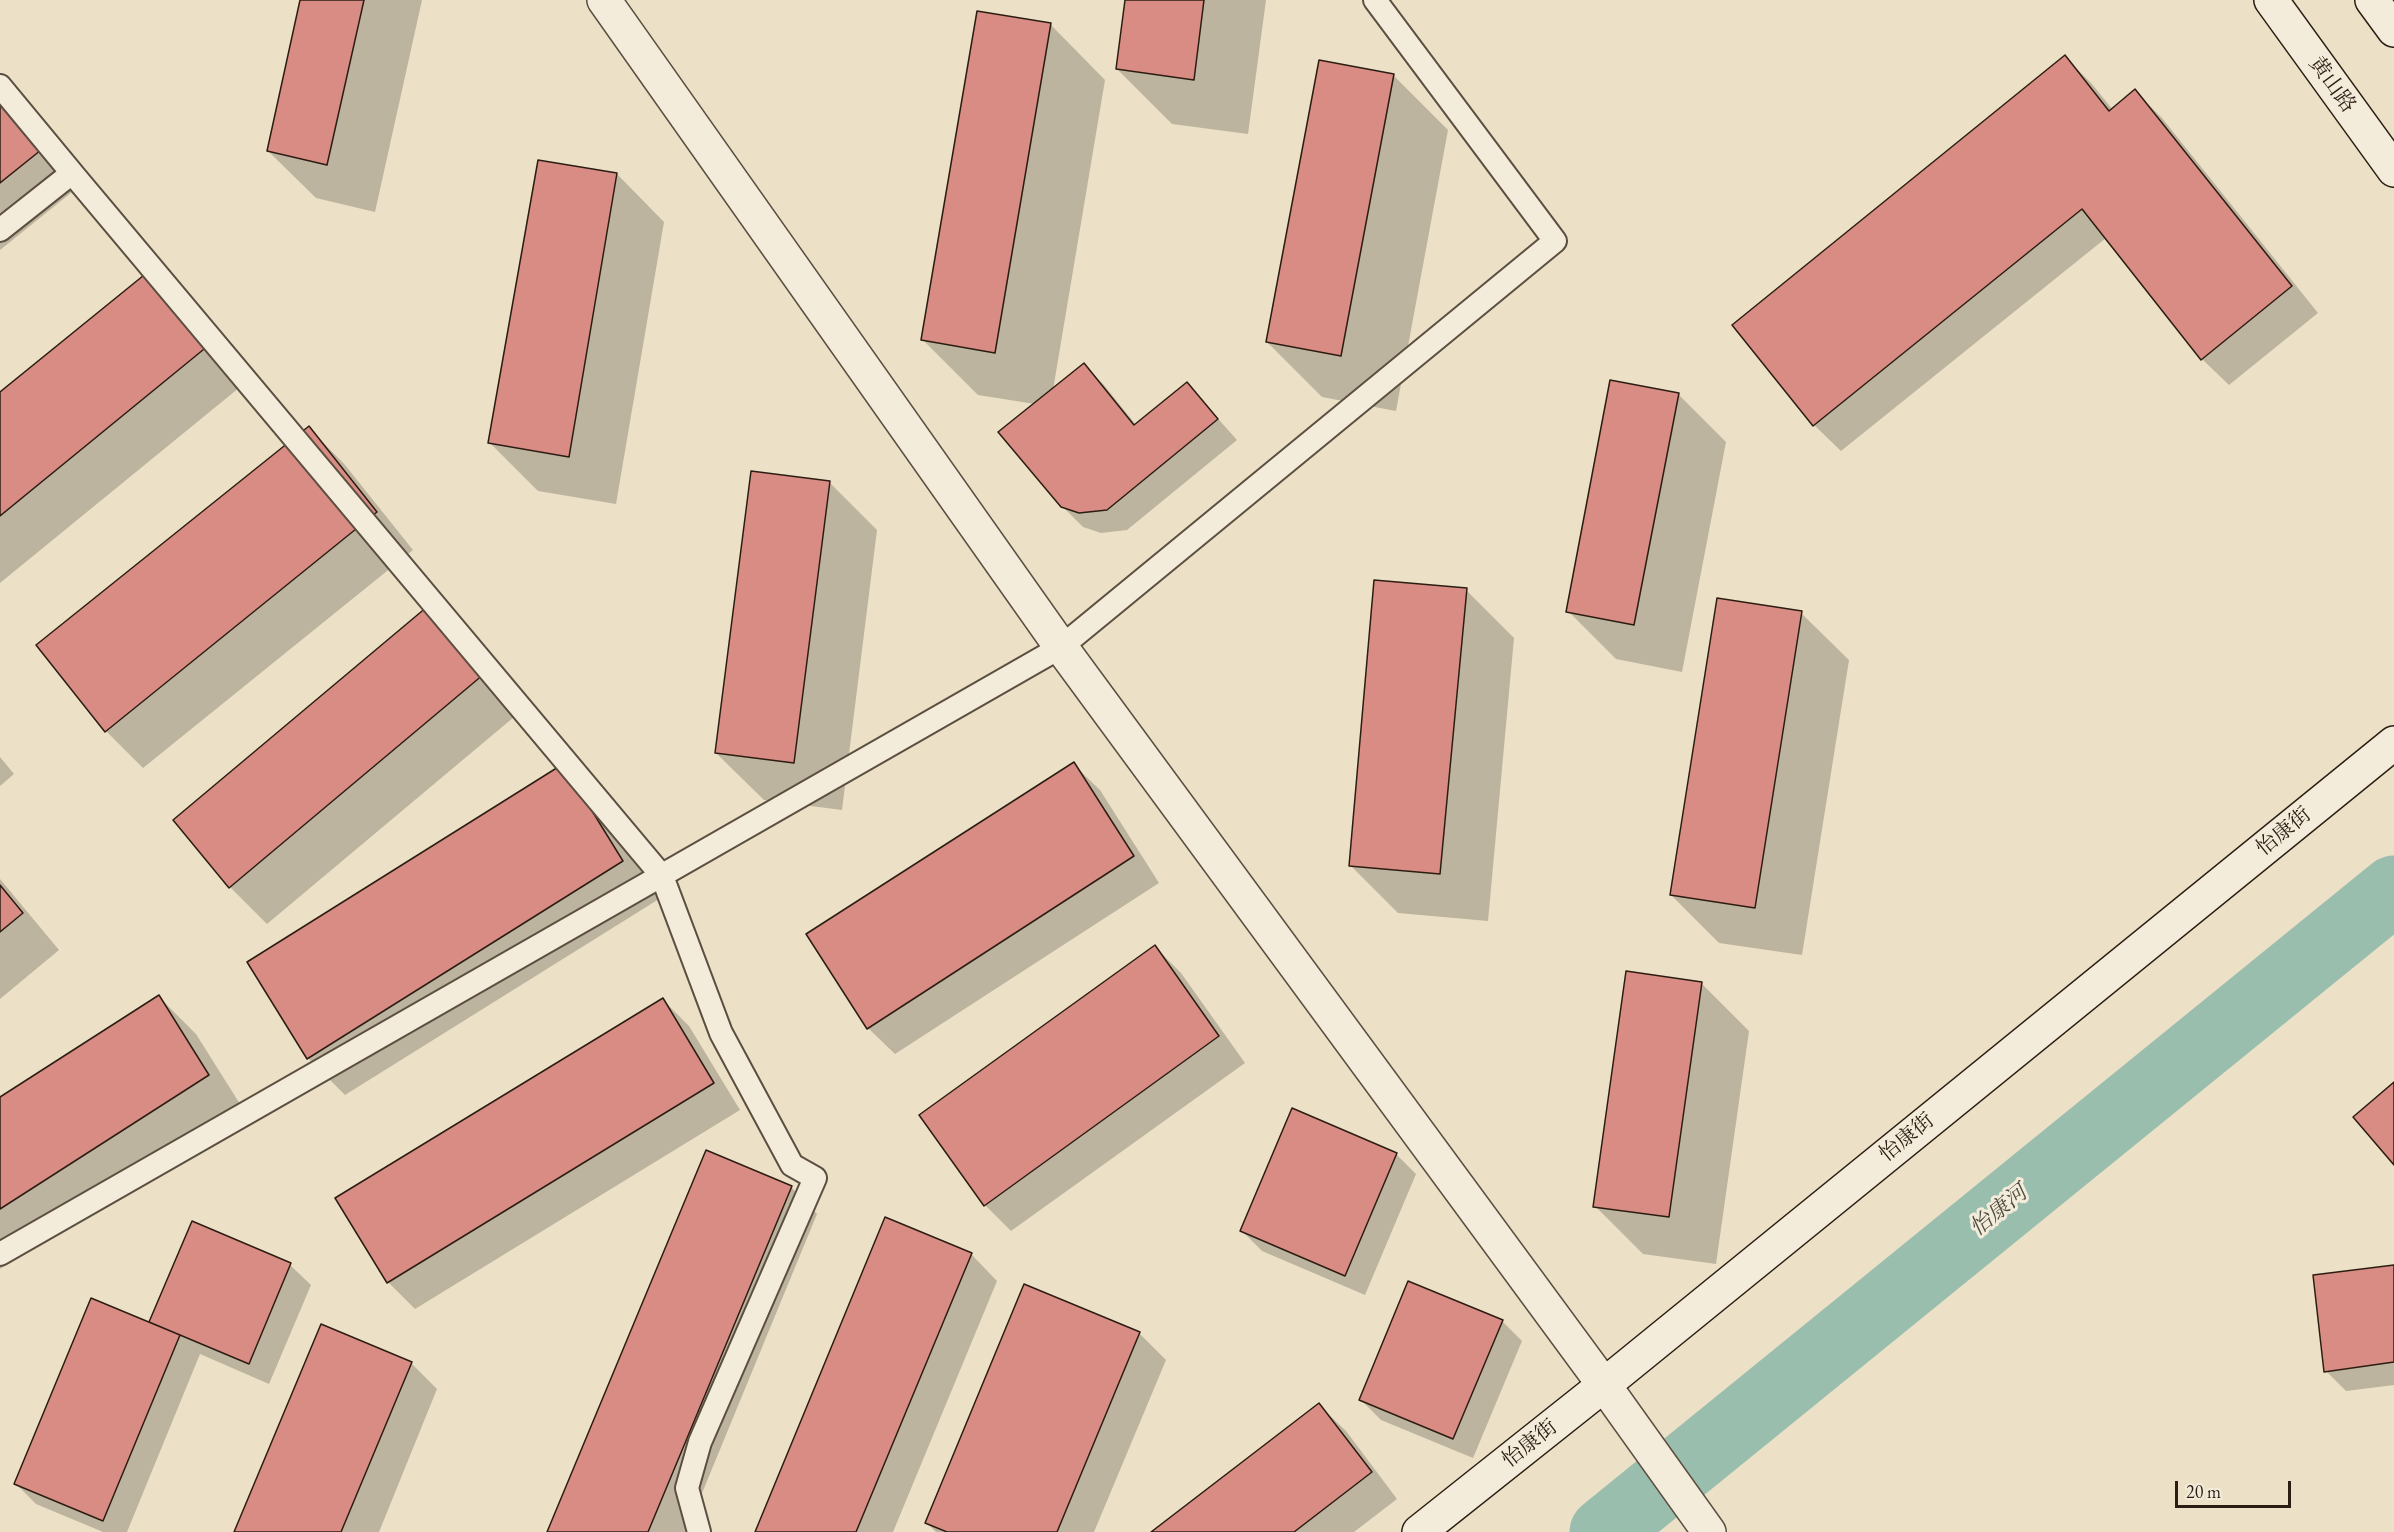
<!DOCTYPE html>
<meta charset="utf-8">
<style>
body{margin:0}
#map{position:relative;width:2394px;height:1532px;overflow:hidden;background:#ece1c6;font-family:"EB Garamond",serif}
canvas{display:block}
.scale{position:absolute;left:2175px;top:1481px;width:116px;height:27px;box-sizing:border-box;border:3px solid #2c1d13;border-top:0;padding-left:8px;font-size:18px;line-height:21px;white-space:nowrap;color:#2c1d13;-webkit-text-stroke:4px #f3ecda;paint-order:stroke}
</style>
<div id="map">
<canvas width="2394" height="1532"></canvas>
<div class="scale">20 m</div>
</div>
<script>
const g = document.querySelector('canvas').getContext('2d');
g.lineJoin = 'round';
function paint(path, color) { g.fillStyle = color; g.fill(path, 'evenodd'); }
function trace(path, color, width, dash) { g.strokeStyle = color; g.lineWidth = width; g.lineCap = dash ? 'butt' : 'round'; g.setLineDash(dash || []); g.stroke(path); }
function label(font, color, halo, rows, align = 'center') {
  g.font = font + ' "EB Garamond","Noto Serif SC",serif'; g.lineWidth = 6; g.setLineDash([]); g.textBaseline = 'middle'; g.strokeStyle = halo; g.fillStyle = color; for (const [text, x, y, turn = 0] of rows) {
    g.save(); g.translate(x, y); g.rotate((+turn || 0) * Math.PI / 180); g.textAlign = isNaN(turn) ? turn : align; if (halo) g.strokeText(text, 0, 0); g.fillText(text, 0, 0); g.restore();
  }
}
paint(new Path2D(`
 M 302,0 L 422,0 L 375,212 L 316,198 L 268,151 Z
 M 1126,0 L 1266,0 L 1248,134 L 1172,124 L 1117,69 Z
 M 1050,24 L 1105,80 L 1053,390 L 1084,365 L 1104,385 L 1136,425 L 1187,384 L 1237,440 L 1127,530 L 1101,533 L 1083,527 L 1062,506 L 1035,404 L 978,395 L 923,340 Z
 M 2065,57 L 2092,84 L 2113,110 L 2135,91 L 2162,118 L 2318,313 L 2229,385 L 2202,359 L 2106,238 L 1841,451 L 1814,425 Z
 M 1393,75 L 1448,130 L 1396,411 L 1322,397 L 1267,342 Z
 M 0,89 L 82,184 L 0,250 Z
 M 617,174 L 664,222 L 616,504 L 538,491 L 490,443 Z
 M 149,273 L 245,383 L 0,583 L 0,394 Z
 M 1678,394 L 1726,442 L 1682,672 L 1616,659 L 1568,611 Z
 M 309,428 L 345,465 L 413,550 L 143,768 L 106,731 Z
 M 829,482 L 877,530 L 842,810 L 764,800 L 716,753 Z
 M 1466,590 L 1514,638 L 1488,921 L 1398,913 L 1350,865 Z
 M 428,608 L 520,712 L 267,924 L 230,887 Z
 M 1801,613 L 1849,660 L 1802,955 L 1719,943 L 1671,895 Z
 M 0,757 L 14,774 L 0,786 Z
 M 1073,764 L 1100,790 L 1159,883 L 895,1054 L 868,1028 Z
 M 600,803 L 659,899 L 345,1095 L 308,1058 L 249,962 Z
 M 0,879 L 59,950 L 0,999 Z
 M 1155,947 L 1181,973 L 1245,1063 L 1011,1231 L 985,1205 Z
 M 1701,983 L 1749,1031 L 1716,1264 L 1643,1254 L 1595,1206 Z
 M 159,997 L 196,1034 L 245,1112 L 0,1269 L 0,1099 Z
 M 663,1000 L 689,1026 L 740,1110 L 415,1309 L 388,1282 L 337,1198 Z
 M 1396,1154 L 1416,1174 L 1365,1295 L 1262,1251 L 1242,1231 Z
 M 791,1187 L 817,1214 L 686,1532 L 549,1532 Z
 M 193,1223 L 290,1265 L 311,1285 L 269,1384 L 200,1354 L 127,1532 L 103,1532 L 36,1504 L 16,1484 L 150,1324 Z
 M 971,1254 L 997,1281 L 893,1532 L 756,1532 Z
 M 2394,1266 L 2394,1385 L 2346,1391 L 2326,1371 Z
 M 1502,1321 L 1522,1341 L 1473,1458 L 1381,1420 L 1361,1400 Z
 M 1139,1333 L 1166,1360 L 1094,1532 L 936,1532 L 927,1523 Z
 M 411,1363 L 437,1389 L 379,1532 L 236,1532 Z
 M 1319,1405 L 1346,1431 L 1397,1499 L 1354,1532 L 1154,1532 Z`), '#0003');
trace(new Path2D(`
 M 1604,1532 L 2394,890`), '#9abeae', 69);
const building = new Path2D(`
 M 300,0 L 364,0 L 327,165 L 267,151 Z
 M 1125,0 L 1204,0 L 1194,80 L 1116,69 Z
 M 977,11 L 1051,23 L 995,353 L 921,340 Z
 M 2065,55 L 2109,111 L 2135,89 L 2292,286 L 2201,360 L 2082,209 L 1813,426 L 1732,325 Z
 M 1319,60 L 1394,74 L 1341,356 L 1266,342 Z
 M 0,89 L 46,146 L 0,183 Z
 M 538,160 L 617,173 L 569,457 L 488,443 Z
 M 149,271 L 209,345 L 0,516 L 0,392 Z
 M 1084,363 L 1134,425 L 1187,382 L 1218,419 L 1107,510 L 1079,513 L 1061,507 L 998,432 Z
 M 1610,380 L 1679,393 L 1634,625 L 1566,612 Z
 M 309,426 L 377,512 L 105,732 L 36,645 Z
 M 751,471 L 830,481 L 794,763 L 715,753 Z
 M 1374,580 L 1467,588 L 1440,874 L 1349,866 Z
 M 1717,598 L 1802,611 L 1755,908 L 1670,895 Z
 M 428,606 L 484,674 L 229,888 L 173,820 Z
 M 1074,762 L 1134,856 L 867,1029 L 806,934 Z
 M 563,764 L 623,861 L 307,1059 L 247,962 Z
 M 0,885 L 23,913 L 0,932 Z
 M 1155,945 L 1219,1036 L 984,1206 L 919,1115 Z
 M 1626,971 L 1702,982 L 1669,1217 L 1593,1207 Z
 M 159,995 L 209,1075 L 0,1209 L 0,1097 Z
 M 663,998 L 714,1083 L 387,1283 L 335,1198 Z
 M 2394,1082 L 2394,1165 L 2353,1117 Z
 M 1292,1108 L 1397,1153 L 1345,1276 L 1240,1231 Z
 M 706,1150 L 792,1186 L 648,1532 L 547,1532 Z
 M 885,1217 L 972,1253 L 856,1532 L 755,1532 Z
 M 192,1221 L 291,1263 L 249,1364 L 149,1322 Z
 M 2394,1265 L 2394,1362 L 2324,1372 L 2313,1275 Z
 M 1408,1281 L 1503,1320 L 1453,1439 L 1359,1400 Z
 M 1024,1284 L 1140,1332 L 1057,1532 L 947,1532 L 925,1523 Z
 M 91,1298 L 180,1335 L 103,1521 L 14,1484 Z
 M 321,1324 L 412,1362 L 341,1532 L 234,1532 Z
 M 1319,1403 L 1372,1472 L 1294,1532 L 1151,1532 Z`);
paint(building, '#d98c84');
trace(building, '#2c1d13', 1.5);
const lane = new Path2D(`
 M 0,86 L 72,173
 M 0,230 L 72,173 L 662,876 L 721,1033 L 792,1165 L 815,1178 L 700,1442 L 687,1488 L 699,1532
 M 0,1254 L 1061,647 L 1555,241 L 1375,0`);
const street = new Path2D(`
 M 604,0 L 1061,647 L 1604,1385 L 1709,1532`);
const secondary = new Path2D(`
 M 2271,0 L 2394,170
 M 2372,0 L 2394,30
 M 1419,1532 L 1604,1385 L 2394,743`);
trace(lane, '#5c4e40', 26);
trace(street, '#5c4e40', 36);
trace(secondary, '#2c1d13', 36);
trace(lane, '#f3ecda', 22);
trace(street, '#f3ecda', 33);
trace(secondary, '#f3ecda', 33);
label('21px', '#2c1d13', '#f3ecda', [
 ["黄山路",2332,85,54],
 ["怡康街",2284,832,-39],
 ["怡康街",1907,1138,-39],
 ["怡康街",1530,1444,-38]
]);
label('italic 22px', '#4d4d42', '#f3ecda', [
 ["怡康河",1999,1211,-39]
]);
</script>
